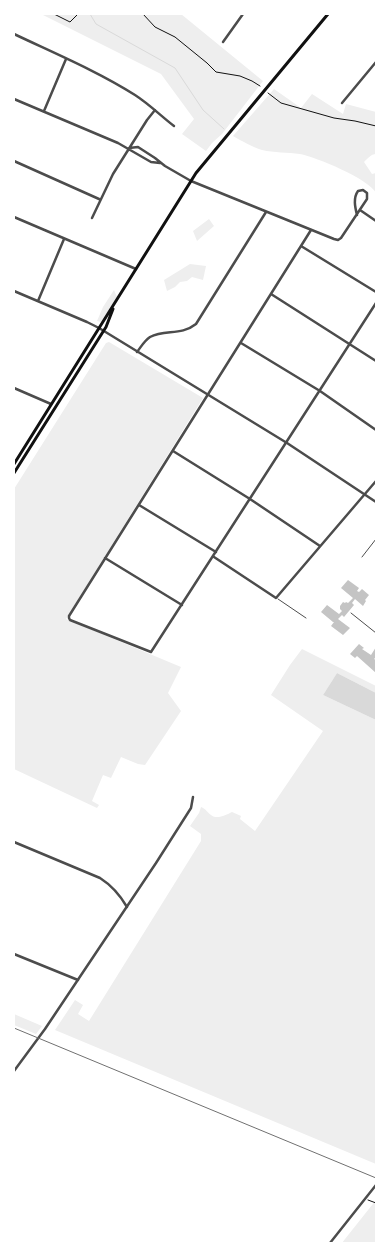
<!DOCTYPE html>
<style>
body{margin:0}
#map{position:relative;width:390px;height:1257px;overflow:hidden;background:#fff;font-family:Merriweather,serif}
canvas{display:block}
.frame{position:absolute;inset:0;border:15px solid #fff;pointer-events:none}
</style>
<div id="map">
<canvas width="390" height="1257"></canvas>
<div class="frame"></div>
</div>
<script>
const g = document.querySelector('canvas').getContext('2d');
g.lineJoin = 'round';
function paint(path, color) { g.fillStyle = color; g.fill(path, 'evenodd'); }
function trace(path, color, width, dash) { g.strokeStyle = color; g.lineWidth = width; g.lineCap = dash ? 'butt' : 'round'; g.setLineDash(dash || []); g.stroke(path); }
paint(new Path2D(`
 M 41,14 L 181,14 L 263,81 L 222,134 L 212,143 L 206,151 L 182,134 L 194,119 L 161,74 Z
 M 274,89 L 301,108 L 312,94 L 343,114 L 346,104 L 376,112 L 376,154 C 371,154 367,159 364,162 L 372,174 L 376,173 L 376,193 C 369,179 316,157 300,154 C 288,152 274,153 262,150 C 252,147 242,141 233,136 Z
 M 209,219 L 214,226 L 197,241 L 193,231 Z
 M 190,264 L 206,266 L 203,280 L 192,277 L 187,281 L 180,282 L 175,287 L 167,291 L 164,280 Z
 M 114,290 L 117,297 L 101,322 L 97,321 L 103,307 Z
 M 109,342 L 203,398 L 66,619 L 181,667 L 168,693 L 181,711 L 145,765 L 138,764 L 121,757 L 111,778 L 103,775 L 92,801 L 99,805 L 97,808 L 14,769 L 14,489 L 106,343 Z
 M 302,649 L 376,686 L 376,693 L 337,673 L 323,695 L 376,720 L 376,1164 L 55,1030 L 75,1000 L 83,1005 L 78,1014 L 89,1021 L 201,841 L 201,834 L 190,826 L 199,813 L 201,807 C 206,809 207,812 211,815 C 217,820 226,815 232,812 L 241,816 L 240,819 L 255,831 L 323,731 L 271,695 L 290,665 Z
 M 14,1014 L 42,1026 L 36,1034 L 14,1025 Z
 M 376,1200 L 376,1243 L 342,1243 L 345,1239 Z`), '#eee');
paint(new Path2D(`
 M 337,673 L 376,693 L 376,720 L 323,695 Z`), '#d9d9d9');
trace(new Path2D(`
 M 90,14 L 96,24 L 175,68 L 203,110 L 224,129`), '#d9d9d9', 1);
paint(new Path2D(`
 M 348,580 L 359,588 L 357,591 L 359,592 L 362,589 L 369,595 L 365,600 L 366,601 L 363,606 L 355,599 L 352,603 L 354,605 L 344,617 L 342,615 L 338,619 L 350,628 L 343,635 L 331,626 L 334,622 L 333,622 L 321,612 L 327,605 L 339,614 L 342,611 L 340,609 L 340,606 L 343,602 L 345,603 L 346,602 L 348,603 L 353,598 L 341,588 Z
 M 359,644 L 364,648 L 362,649 L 371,655 L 376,647 L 376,657 L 374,659 L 376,660 L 376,673 L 357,656 L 355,658 L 350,654 Z`), '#c4c4c4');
trace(new Path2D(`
 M 54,14 L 70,22 L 78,14
 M 143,14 L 155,27 L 175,37 L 207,63 L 216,72 L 240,76 L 252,81 L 260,86
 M 268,93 L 281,103 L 334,118 L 355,121 L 376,126
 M 368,1200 L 376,1203`), '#111', 1);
trace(new Path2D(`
 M 362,557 L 376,539
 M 278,599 L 306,618
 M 351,613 L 376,633`), '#4c4c4c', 1);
trace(new Path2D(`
 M 14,34 C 54,53 97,71 135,95 C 149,104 161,116 174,126
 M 223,42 L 243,14
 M 14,99 L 118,143 L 151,162 L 160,163
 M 342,103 L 376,62
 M 44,111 L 66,59
 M 129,148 L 138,147 L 155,158 L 165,166 L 191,181 L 334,239 L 338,240 L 341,238 L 367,199 L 367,193 L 363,190 L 358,191 C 353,198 355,207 357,215
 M 14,161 L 99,199
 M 360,210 L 376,221
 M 14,217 L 136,269
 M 92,218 L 113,174 L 147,120 L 155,110
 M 311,230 L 69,616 L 69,618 L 70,620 L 151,652 L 376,303
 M 301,246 L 376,292
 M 14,291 L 87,322 L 99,328
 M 271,294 L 376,361
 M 38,301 L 64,239
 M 241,343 L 320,391 L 376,430
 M 137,352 C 141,347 144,341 150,337 C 165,329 181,336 196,324 L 266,212
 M 14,388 L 51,404
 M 173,451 L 250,499 L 320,546
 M 139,505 L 216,552
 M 214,557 L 276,598 L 376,481
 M 105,558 L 182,605
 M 14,842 L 100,878 C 111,885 120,895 127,907
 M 14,954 L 78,980`), '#4c4c4c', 2.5);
trace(new Path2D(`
 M 99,328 L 287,443 L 376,502
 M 14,1071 L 45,1029 L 156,863 L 191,808 L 193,797
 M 330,1243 L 376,1185`), '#4c4c4c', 2.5);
trace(new Path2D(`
 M 14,464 L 196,173 L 328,14
 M 14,473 L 106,327 L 113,309`), '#111', 3);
trace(new Path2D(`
 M 14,1028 L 376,1178`), '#707070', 1);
</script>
